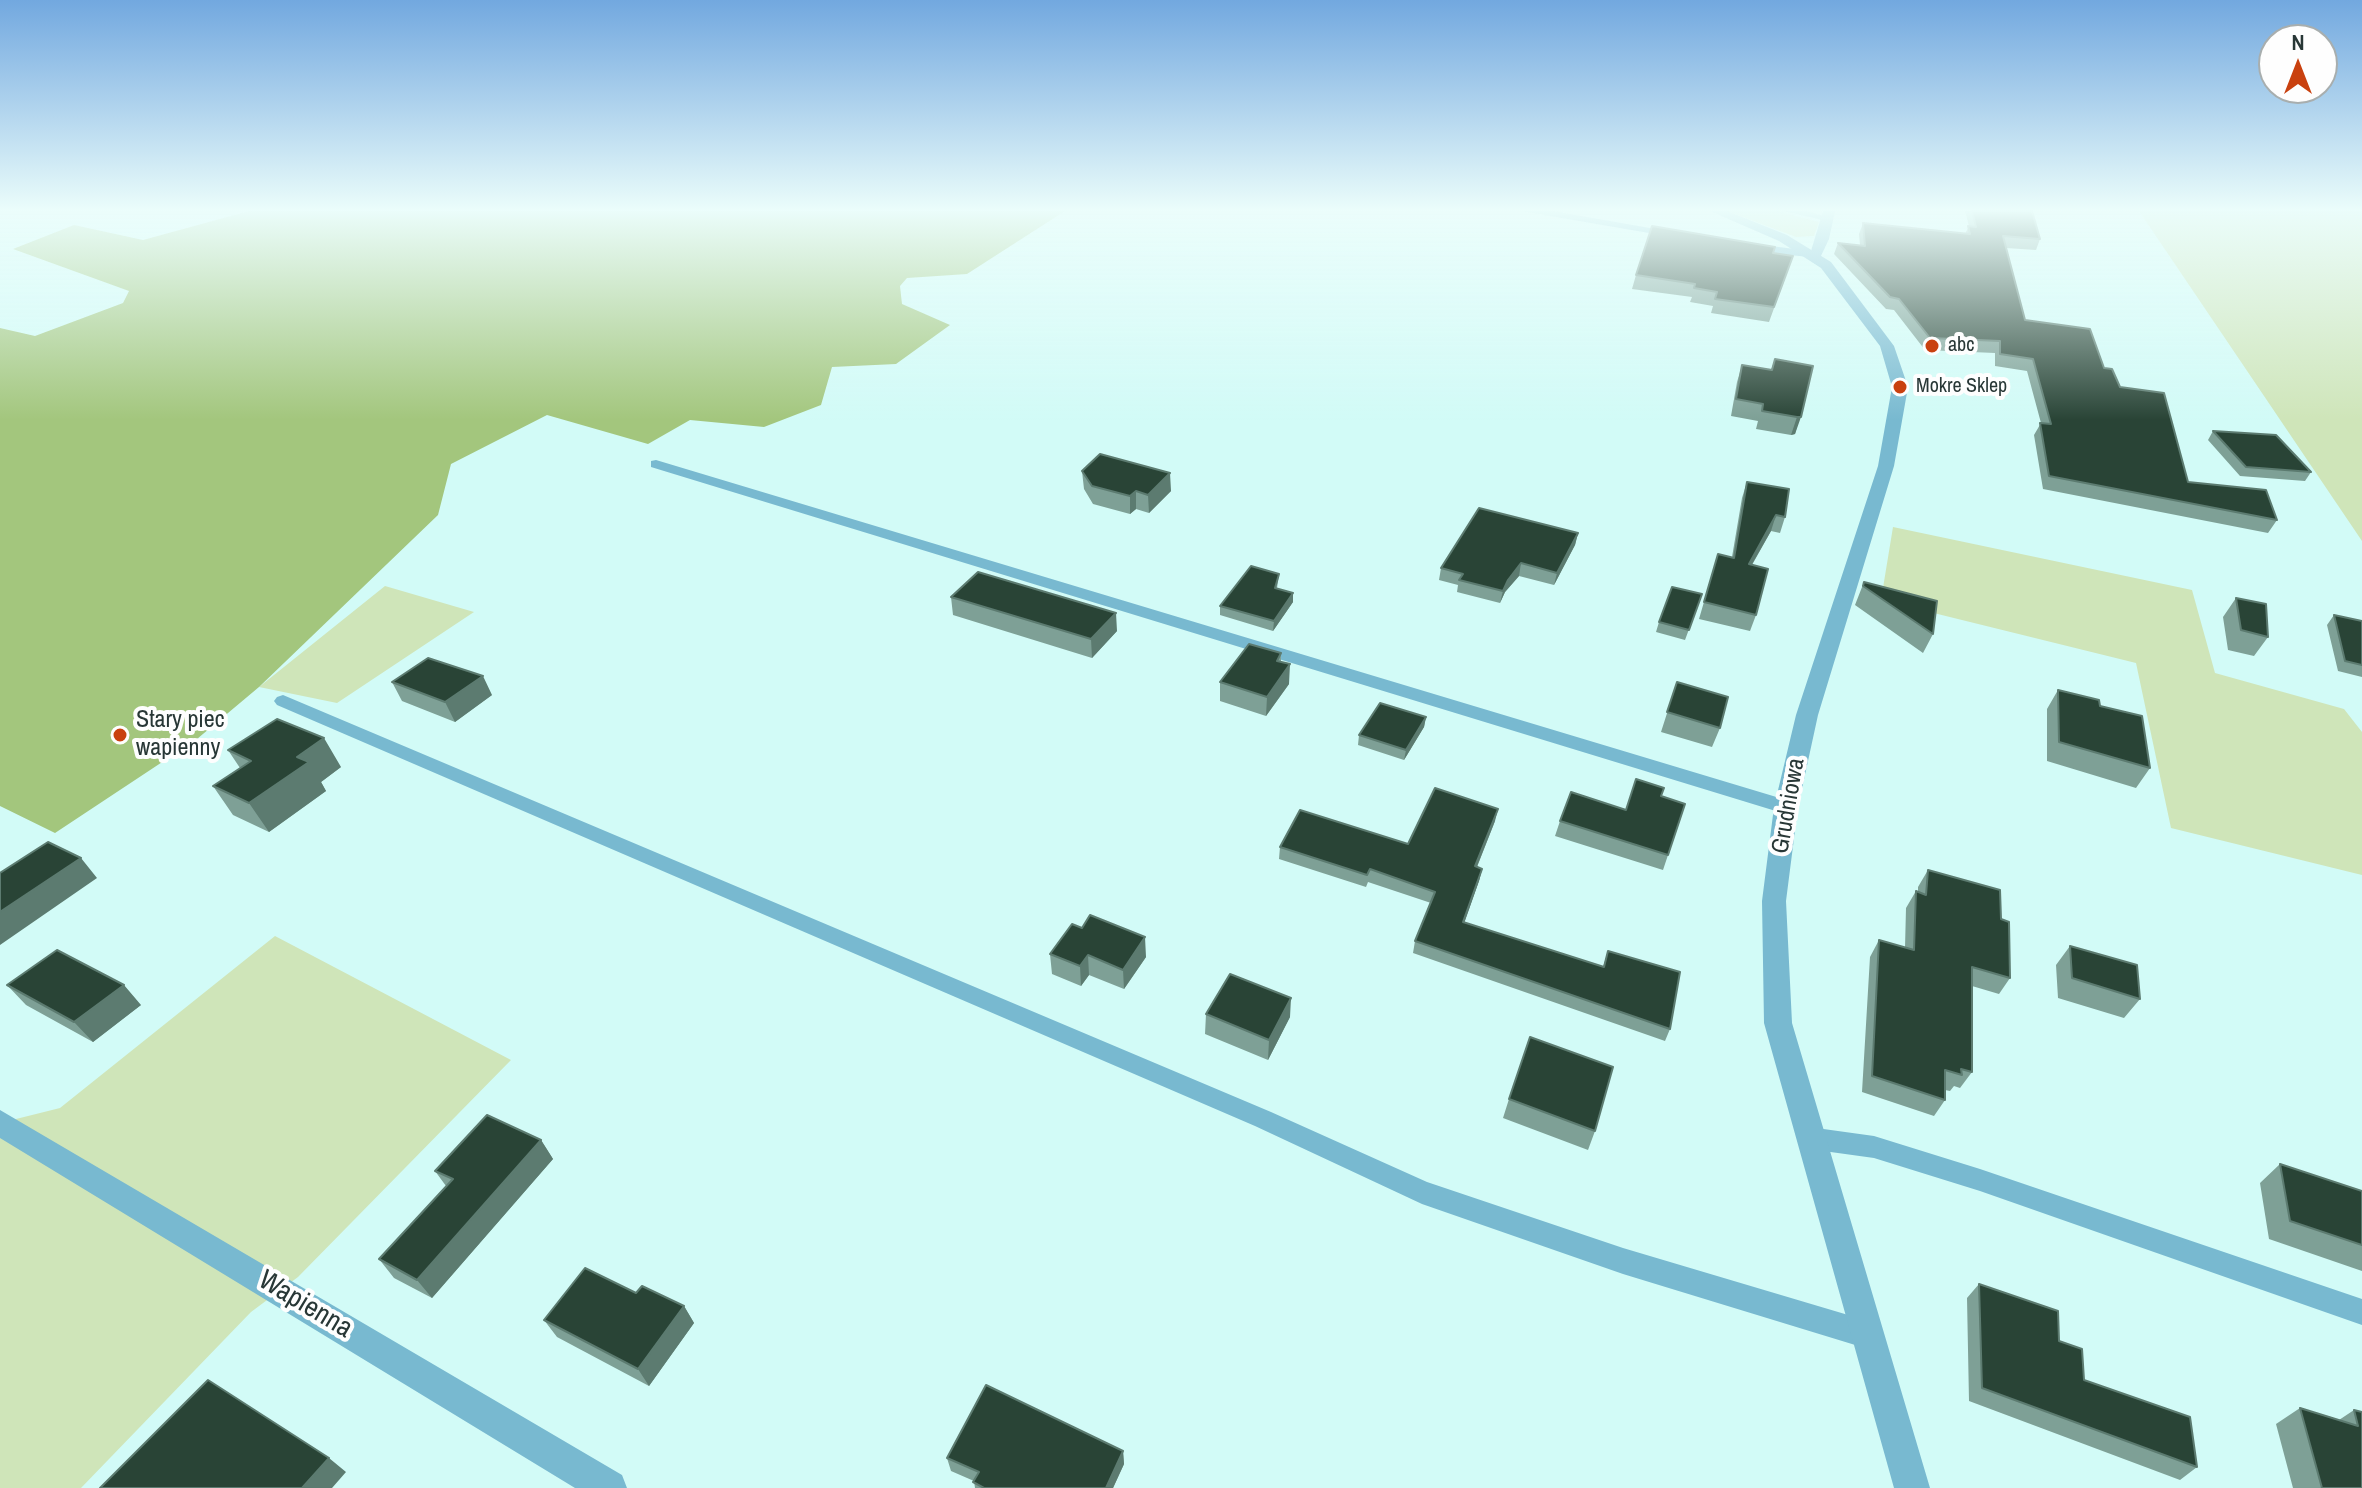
<!DOCTYPE html>
<style>
body{margin:0}
#map{position:relative;width:2362px;height:1488px;overflow:hidden;background:#d2fbf7;font-family:"Archivo Narrow",sans-serif}
canvas{display:block}
.north{position:absolute;left:2258px;top:24px;width:80px;height:80px;box-sizing:border-box;background:#fefefe;border:2px solid #a8aeae;border-radius:50%;rotate:0deg;font-size:22px;font-weight:700;line-height:32px;text-align:center;color:#283736}
.north::after{content:'';display:block;margin:auto;width:28px;height:36px;background:#c9410f;clip-path:polygon(50% 0,100% 100%,50% 72%,0 100%)}
</style>
<div id="map">
<canvas width="2362" height="1488"></canvas>
<div class="north">N</div>
</div>
<script>
const g = document.querySelector('canvas').getContext('2d');
g.lineJoin = 'round';
function paint(path, color) { g.fillStyle = color; g.fill(path, 'evenodd'); }
function trace(path, color, width, dash) { g.strokeStyle = color; g.lineWidth = width; g.lineCap = dash ? 'butt' : 'round'; g.setLineDash(dash || []); g.stroke(path); }
function label(font, color, halo, rows, align = 'center') {
  g.font = font + ' "Archivo Narrow",sans-serif'; g.lineWidth = 8; g.setLineDash([]); g.textBaseline = 'middle'; g.strokeStyle = halo; g.fillStyle = color; for (const [text, x, y, turn = 0] of rows) {
    g.save(); g.translate(x, y); g.rotate((+turn || 0) * Math.PI / 180); g.textAlign = isNaN(turn) ? turn : align; if (halo) g.strokeText(text, 0, 0); g.fillText(text, 0, 0); g.restore();
  }
}
paint(new Path2D(`
 M 1727,211 L 1777,211 L 1819,222 L 1814,236 L 1796,237 Z
 M 2139,211 L 2362,211 L 2362,541 Z
 M 1893,527 L 2192,590 L 2215,673 L 2344,709 L 2362,732 L 2362,875 L 2171,828 L 2136,663 L 1881,600 Z
 M 385,586 L 474,612 L 337,703 L 259,687 Z
 M 275,936 L 511,1060 L 298,1277 L 251,1312 L 81,1488 L 0,1488 L 0,1123 L 60,1108 Z`), '#cfe5b9');
paint(new Path2D(`
 M 249,211 L 1065,211 L 967,274 L 907,278 L 900,286 L 902,304 L 950,325 L 896,364 L 832,367 L 821,405 L 764,427 L 690,420 L 648,444 L 547,415 L 451,464 L 438,515 L 259,687 L 197,739 L 55,833 L 0,806 L 0,328 L 35,336 L 123,303 L 129,291 L 13,249 L 74,225 L 143,240 Z`), '#a3c67d');
paint(new Path2D(`
 M 1783,211 L 1806,211 L 1832,218 L 1827,221 Z
 M 656,460 L 1793,802 L 1795,807 L 1793,812 L 1779,812 L 651,467 L 651,461 Z
 M 283,695 L 1271,1112 L 1427,1182 L 1623,1248 L 1865,1320 L 1875,1324 L 1879,1334 L 1875,1344 L 1865,1348 L 1623,1274 L 1422,1204 L 1255,1126 L 277,705 L 274,701 L 277,697 Z
 M 1809,1127 L 1874,1136 L 1980,1169 L 2362,1299 L 2362,1325 L 1980,1191 L 1874,1158 L 1809,1149 L 1800,1146 L 1797,1138 L 1800,1130 Z`), '#78b9d0');
paint(new Path2D(`
 M 1521,211 L 1553,211 L 1684,234 L 1678,238 Z
 M 1823,211 L 1835,211 L 1829,239 L 1820,258 L 1747,251 L 1741,247 L 1747,243 L 1811,251 Z
 M 0,1110 L 622,1475 L 627,1488 L 575,1488 L 0,1138 Z`), '#78b9d0');
paint(new Path2D(`
 M 1710,211 L 1727,211 L 1787,235 L 1831,262 L 1894,346 L 1908,387 L 1894,466 L 1818,715 L 1798,807 L 1786,901 L 1792,1023 L 1930,1488 L 1894,1488 L 1764,1023 L 1762,901 L 1774,807 L 1796,715 L 1878,466 L 1892,387 L 1880,346 L 1821,268 L 1779,241 Z`), '#78b9d0');
paint(new Path2D(`
 M 1965,211 L 2032,211 L 2040,239 L 2036,250 L 2006,248 L 2025,320 L 2104,368 L 2120,387 L 2188,482 L 2277,520 L 2268,533 L 2043,489 L 2034,435 L 2041,423 L 2027,371 L 1995,366 L 1995,353 L 1925,350 L 1894,310 L 1886,309 L 1834,254 L 1838,243 L 1860,245 L 1859,234 L 1863,223 L 1965,234 L 1969,226 Z
 M 1773,253 L 1793,256 L 1769,322 L 1711,313 L 1713,306 L 1690,302 L 1692,297 L 1632,289 L 1636,275 Z
 M 1775,359 L 1813,366 L 1795,434 L 1791,435 L 1756,429 L 1758,421 L 1731,416 L 1737,382 L 1742,365 L 1771,370 Z
 M 2213,431 L 2311,472 L 2305,481 L 2240,476 L 2208,440 Z
 M 1082,471 L 1171,491 L 1149,513 L 1136,509 L 1130,514 L 1093,504 L 1084,489 Z
 M 1747,482 L 1785,517 L 1780,533 L 1771,531 L 1752,565 L 1756,615 L 1750,631 L 1699,619 L 1718,554 L 1732,557 L 1742,498 Z
 M 1578,533 L 1575,545 L 1554,585 L 1519,576 L 1505,592 L 1500,603 L 1457,592 L 1458,585 L 1439,580 L 1441,568 Z
 M 1279,574 L 1277,588 L 1293,602 L 1273,631 L 1220,615 L 1220,606 Z
 M 1864,582 L 1933,634 L 1923,653 L 1855,605 Z
 M 1702,594 L 1685,640 L 1656,632 L 1659,622 Z
 M 951,597 L 1117,631 L 1092,658 L 953,615 Z
 M 2236,598 L 2268,637 L 2254,656 L 2228,650 L 2223,617 Z
 M 2334,615 L 2362,621 L 2362,677 L 2338,671 L 2327,625 Z
 M 1281,653 L 1281,662 L 1289,684 L 1266,716 L 1220,701 L 1220,682 Z
 M 392,682 L 492,695 L 455,722 L 402,701 Z
 M 1677,682 L 1720,728 L 1712,747 L 1661,732 Z
 M 2058,690 L 2100,706 L 2150,768 L 2136,788 L 2047,761 L 2047,709 Z
 M 1426,717 L 1424,727 L 1404,760 L 1358,745 L 1359,735 Z
 M 228,750 L 341,767 L 321,782 L 326,791 L 269,832 L 233,815 L 213,786 L 240,768 Z
 M 1661,796 L 1668,855 L 1663,870 L 1555,836 L 1560,821 L 1626,810 Z
 M 1495,821 L 1477,867 L 1482,869 L 1479,881 L 1464,923 L 1603,967 L 1608,951 L 1670,1029 L 1665,1041 L 1413,953 L 1415,941 L 1431,903 L 1368,882 L 1366,887 L 1279,859 L 1280,847 L 1408,844 Z
 M 1928,870 L 2001,919 L 2010,978 L 1999,994 L 1972,986 L 1972,1072 L 1960,1088 L 1954,1086 L 1950,1091 L 1945,1090 L 1945,1100 L 1934,1116 L 1862,1092 L 1870,957 L 1879,940 L 1905,948 L 1906,908 L 1916,891 L 1918,892 L 1918,887 Z
 M 2070,946 L 2140,999 L 2124,1018 L 2058,998 L 2056,965 Z
 M 1050,954 L 1146,957 L 1124,989 L 1089,975 L 1081,986 L 1052,974 Z
 M 7,985 L 141,1005 L 93,1042 L 26,1005 Z
 M 1206,1014 L 1290,1017 L 1268,1060 L 1205,1034 Z
 M 1509,1099 L 1595,1131 L 1588,1150 L 1503,1118 Z
 M 541,1140 L 553,1159 L 432,1298 L 394,1278 L 379,1259 L 446,1186 L 435,1171 Z
 M 2280,1164 L 2362,1191 L 2362,1271 L 2269,1239 L 2260,1183 Z
 M 1979,1284 L 2059,1341 L 2084,1380 L 2197,1467 L 2180,1480 L 1969,1401 L 1967,1298 Z
 M 684,1306 L 694,1323 L 649,1386 L 557,1337 L 544,1320 Z
 M 2300,1408 L 2339,1420 L 2354,1410 L 2362,1412 L 2362,1488 L 2293,1488 L 2276,1424 Z
 M 1123,1451 L 1124,1464 L 1113,1488 L 975,1488 L 974,1481 L 951,1471 L 947,1458 Z`), '#7ea096');
paint(new Path2D(`
 M 1797,417 L 1801,417 L 1795,434 L 1791,435 Z
 M 1170,473 L 1171,491 L 1149,513 L 1148,495 Z
 M 1136,491 L 1136,509 L 1130,514 L 1130,496 Z
 M 1776,515 L 1771,531 L 1743,580 L 1749,564 Z
 M 1578,533 L 1575,545 L 1554,585 L 1557,573 Z
 M 1521,563 L 1519,576 L 1505,592 L 1500,603 L 1503,591 L 1508,580 Z
 M 1293,593 L 1293,602 L 1273,631 L 1274,621 Z
 M 1116,613 L 1117,631 L 1092,658 L 1091,639 Z
 M 1290,664 L 1289,684 L 1266,716 L 1267,697 Z
 M 483,676 L 492,695 L 455,722 L 445,702 Z
 M 1426,717 L 1424,727 L 1404,760 L 1406,750 Z
 M 324,738 L 341,767 L 321,782 L 326,791 L 269,832 L 249,803 L 297,757 Z
 M 1498,809 L 1495,821 L 1472,879 L 1475,866 Z
 M 81,858 L 97,878 L 0,945 L 0,912 Z
 M 1482,869 L 1479,881 L 1460,935 L 1463,922 Z
 M 1145,937 L 1146,957 L 1124,989 L 1123,970 Z
 M 1088,955 L 1089,975 L 1081,986 L 1080,966 Z
 M 124,985 L 141,1005 L 93,1042 L 74,1022 Z
 M 1291,998 L 1290,1017 L 1268,1060 L 1269,1040 Z
 M 541,1140 L 553,1159 L 432,1298 L 417,1280 Z
 M 684,1306 L 694,1323 L 649,1386 L 638,1369 Z
 M 1123,1451 L 1124,1464 L 1113,1488 L 1106,1488 Z
 M 329,1458 L 346,1472 L 332,1488 L 302,1488 Z`), '#5c7b70');
const building = new Path2D(`
 M 1972,211 L 2032,211 L 2040,239 L 2003,236 L 2025,320 L 2090,329 L 2104,368 L 2112,369 L 2120,387 L 2164,393 L 2188,482 L 2266,490 L 2277,520 L 2049,476 L 2040,423 L 2051,424 L 2033,359 L 2000,354 L 2000,341 L 1930,338 L 1899,299 L 1890,297 L 1838,243 L 1865,246 L 1863,223 L 1970,234 L 1968,226 L 1976,227 Z
 M 1652,226 L 1775,247 L 1773,253 L 1793,256 L 1774,307 L 1715,299 L 1717,292 L 1694,288 L 1695,284 L 1636,275 Z
 M 1775,359 L 1813,366 L 1801,417 L 1797,417 L 1762,411 L 1763,404 L 1736,399 L 1742,365 L 1772,370 Z
 M 2213,431 L 2276,435 L 2311,472 L 2246,467 Z
 M 1100,454 L 1170,473 L 1148,495 L 1136,491 L 1130,496 L 1092,486 L 1082,471 Z
 M 1747,482 L 1789,489 L 1785,517 L 1776,515 L 1749,564 L 1768,569 L 1756,615 L 1704,602 L 1718,554 L 1734,558 Z
 M 1479,508 L 1578,533 L 1557,573 L 1521,563 L 1508,580 L 1503,591 L 1459,580 L 1463,574 L 1441,568 Z
 M 1251,566 L 1279,574 L 1275,588 L 1293,593 L 1274,621 L 1220,606 Z
 M 978,572 L 1116,613 L 1091,639 L 951,597 Z
 M 1864,582 L 1937,601 L 1933,634 L 1863,586 Z
 M 1672,587 L 1702,594 L 1689,630 L 1659,622 Z
 M 2236,598 L 2266,604 L 2268,637 L 2241,630 Z
 M 2334,615 L 2362,621 L 2362,665 L 2345,661 Z
 M 1249,644 L 1281,653 L 1277,661 L 1290,664 L 1267,697 L 1220,682 Z
 M 428,658 L 483,676 L 445,702 L 392,682 Z
 M 1677,682 L 1728,697 L 1720,728 L 1667,712 Z
 M 2058,690 L 2099,700 L 2100,706 L 2142,716 L 2150,768 L 2059,742 Z
 M 1380,703 L 1426,717 L 1406,750 L 1359,735 Z
 M 277,719 L 324,738 L 297,757 L 309,762 L 249,803 L 213,786 L 251,761 L 228,750 Z
 M 1636,779 L 1664,788 L 1661,796 L 1685,804 L 1668,855 L 1560,821 L 1571,792 L 1626,810 Z
 M 1435,788 L 1498,809 L 1475,866 L 1482,869 L 1463,922 L 1604,967 L 1608,951 L 1680,972 L 1670,1029 L 1415,941 L 1435,892 L 1370,869 L 1367,875 L 1280,847 L 1300,810 L 1408,844 Z
 M 48,842 L 81,858 L 0,912 L 0,873 Z
 M 1928,870 L 2000,890 L 2001,919 L 2009,922 L 2010,978 L 1972,967 L 1972,1072 L 1961,1069 L 1962,1075 L 1945,1070 L 1945,1100 L 1872,1076 L 1879,940 L 1914,950 L 1916,891 L 1926,895 Z
 M 1090,915 L 1145,937 L 1123,970 L 1088,955 L 1080,966 L 1050,954 L 1072,924 L 1082,928 Z
 M 2070,946 L 2137,965 L 2140,999 L 2072,978 Z
 M 57,950 L 124,985 L 74,1022 L 7,985 Z
 M 1230,974 L 1291,998 L 1269,1040 L 1206,1014 Z
 M 1530,1037 L 1613,1067 L 1595,1131 L 1509,1099 Z
 M 487,1115 L 541,1140 L 417,1280 L 379,1259 L 453,1179 L 435,1171 Z
 M 2280,1164 L 2362,1191 L 2362,1245 L 2290,1221 Z
 M 585,1268 L 636,1293 L 642,1286 L 684,1306 L 638,1369 L 544,1320 Z
 M 1979,1284 L 2058,1311 L 2059,1341 L 2082,1349 L 2084,1380 L 2190,1417 L 2197,1467 L 1982,1388 Z
 M 208,1380 L 329,1458 L 302,1488 L 100,1488 Z
 M 986,1385 L 1123,1451 L 1106,1488 L 984,1488 L 973,1482 L 979,1472 L 947,1458 Z
 M 2300,1408 L 2358,1426 L 2354,1410 L 2362,1412 L 2362,1488 L 2322,1488 Z`);
paint(building, '#294436');
trace(building, '#5c7b70', 2);
const sky = g.createLinearGradient(0, 0, 0, 420);
sky.addColorStop(0, '#72a8df');
sky.addColorStop(0.5, '#ebfdfb');
sky.addColorStop(1, '#ebfdfb00');
g.fillStyle = sky;
g.fillRect(0, 0, 2362, 420);
for (const [x, y, r, color] of [
 [1932,346,8,"#c9410f"],
 [1900,387,8,"#c9410f"],
 [120,735,8,"#c9410f"]
]) { const dot = new Path2D(); dot.arc(x, y, r, 0, 2 * Math.PI); g.fillStyle = color; g.fill(dot); trace(dot, '#fefefe', 3); }
label('20px', '#283736', '#fefefe', [
 ["abc",1948,346],
 ["Mokre Sklep",1916,387]
], 'left');
label('24px', '#283736', '#fefefe', [
 ["Stary piec",136,721],
 ["wapienny",136,749]
], 'left');
label('24px', '#283736', '#fefefe', [
 ["Grudniowa",1789,806,-80]
]);
label('28px', '#283736', '#fefefe', [
 ["Wapienna",305,1305,31]
]);
</script>
